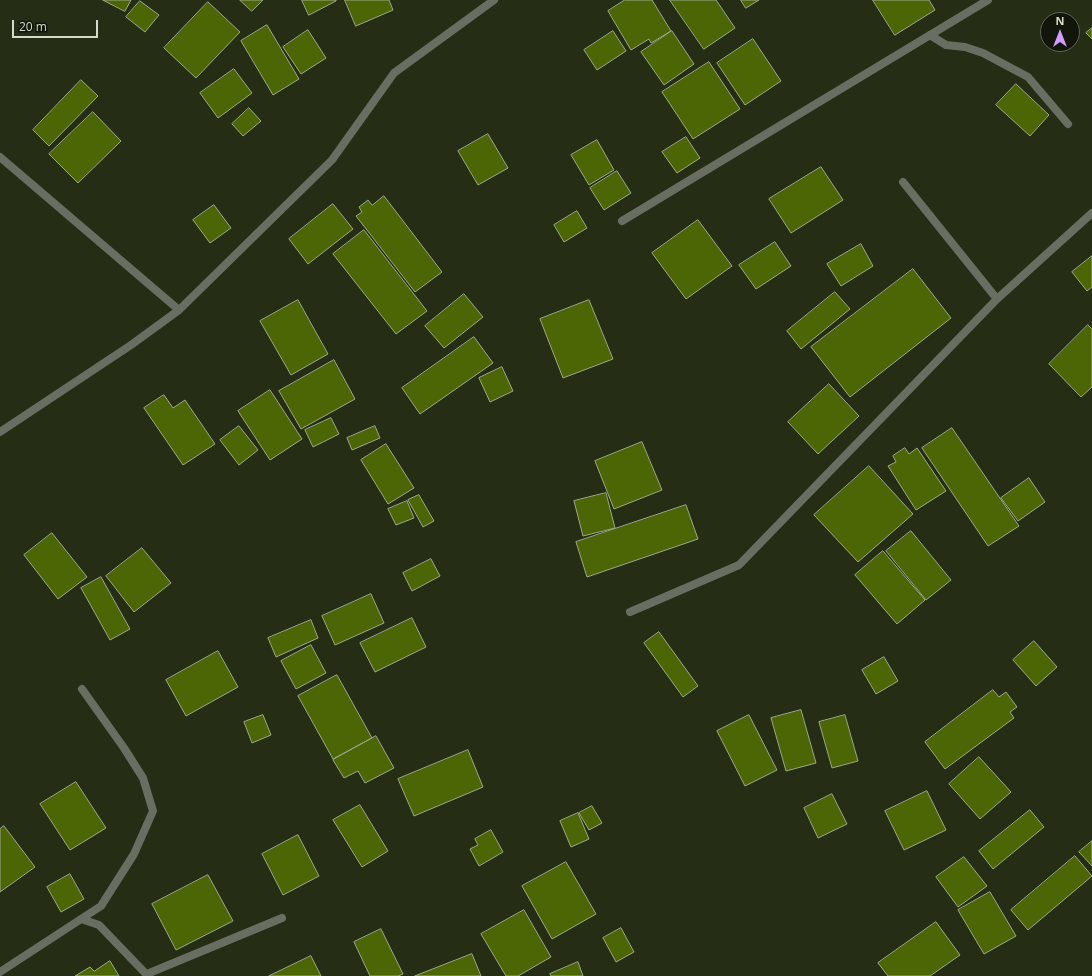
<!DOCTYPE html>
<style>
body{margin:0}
#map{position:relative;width:1092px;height:976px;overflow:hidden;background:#252e15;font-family:"Open Sans",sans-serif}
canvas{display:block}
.north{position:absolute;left:1040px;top:12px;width:40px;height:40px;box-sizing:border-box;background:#11150a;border:1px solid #5f6457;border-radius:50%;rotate:0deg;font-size:11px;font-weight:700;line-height:16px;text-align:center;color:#d5dbcb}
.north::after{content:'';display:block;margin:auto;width:14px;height:18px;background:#d29dfd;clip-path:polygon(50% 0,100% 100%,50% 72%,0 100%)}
.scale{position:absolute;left:12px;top:20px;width:86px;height:18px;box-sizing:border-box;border:2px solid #d5dbcb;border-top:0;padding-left:5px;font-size:12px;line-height:14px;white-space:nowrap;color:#d5dbcb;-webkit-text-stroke:3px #11150a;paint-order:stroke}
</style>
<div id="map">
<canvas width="1092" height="976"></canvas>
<div class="north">N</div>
<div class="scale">20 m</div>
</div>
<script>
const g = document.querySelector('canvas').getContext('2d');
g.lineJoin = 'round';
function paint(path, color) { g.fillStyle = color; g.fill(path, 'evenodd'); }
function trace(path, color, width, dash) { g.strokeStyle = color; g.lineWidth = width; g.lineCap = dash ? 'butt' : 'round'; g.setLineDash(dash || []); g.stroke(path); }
const building = new Path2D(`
 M 103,0 L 131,0 L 125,11 Z
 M 240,0 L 263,0 L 252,11 Z
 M 302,0 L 336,0 L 336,1 L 309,15 Z
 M 345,0 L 389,0 L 393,10 L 356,26 Z
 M 625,0 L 652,0 L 671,31 L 651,43 L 649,39 L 631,50 L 608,11 Z
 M 670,0 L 716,0 L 735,28 L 704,49 Z
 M 741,0 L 759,0 L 746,8 Z
 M 873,0 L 929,0 L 935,10 L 895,35 Z
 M 140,1 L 159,15 L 145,32 L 126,17 Z
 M 208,2 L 240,32 L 196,78 L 164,48 Z
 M 267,25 L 299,79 L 273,95 L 241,41 Z
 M 1092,28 L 1092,39 L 1086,33 Z
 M 308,30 L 326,58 L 301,74 L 283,47 Z
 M 613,31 L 626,51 L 597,70 L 584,50 Z
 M 672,31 L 694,64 L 664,85 L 641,52 Z
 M 753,39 L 781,81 L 745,105 L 717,63 Z
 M 709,62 L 740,109 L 693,139 L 662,92 Z
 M 234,69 L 252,93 L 218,118 L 200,93 Z
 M 81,80 L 98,96 L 49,146 L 33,130 Z
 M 1016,84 L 1049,115 L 1030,136 L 996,105 Z
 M 249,108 L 261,121 L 243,136 L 232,124 Z
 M 93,112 L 121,141 L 78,183 L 49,154 Z
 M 488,134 L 508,168 L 478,185 L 458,151 Z
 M 686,137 L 700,158 L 677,173 L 662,152 Z
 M 597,140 L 614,170 L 589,185 L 571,155 Z
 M 821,167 L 843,200 L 791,233 L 769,199 Z
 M 617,171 L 631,193 L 604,210 L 590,188 Z
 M 384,196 L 442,272 L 415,292 L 356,216 L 362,212 L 359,207 L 368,200 L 372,205 Z
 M 333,204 L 353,229 L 308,264 L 289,239 Z
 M 214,205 L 231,228 L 210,243 L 193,220 Z
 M 577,211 L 587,228 L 564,242 L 554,225 Z
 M 698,220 L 732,266 L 686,299 L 652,253 Z
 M 364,230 L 427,311 L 396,334 L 333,254 Z
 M 775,242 L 791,266 L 756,289 L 739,265 Z
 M 861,244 L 873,266 L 841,286 L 827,264 Z
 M 1092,256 L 1092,287 L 1087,291 L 1072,272 Z
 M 913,269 L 951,318 L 850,397 L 811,347 Z
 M 835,292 L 850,309 L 801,349 L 787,331 Z
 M 464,294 L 483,317 L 444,348 L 425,326 Z
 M 298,300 L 328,354 L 291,375 L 260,321 Z
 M 589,300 L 613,359 L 563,378 L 540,319 Z
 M 1088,325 L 1092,329 L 1092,387 L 1081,397 L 1049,364 Z
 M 474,337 L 493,363 L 420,414 L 402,388 Z
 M 334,360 L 355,399 L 301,429 L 279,391 Z
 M 502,367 L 513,391 L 490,402 L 479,378 Z
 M 829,384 L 859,416 L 818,454 L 788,422 Z
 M 270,390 L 302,439 L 270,460 L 238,411 Z
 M 164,395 L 173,408 L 185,400 L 215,444 L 183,465 L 144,408 Z
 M 331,418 L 339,434 L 313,447 L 305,430 Z
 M 239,426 L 258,450 L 239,465 L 220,440 Z
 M 375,426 L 380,438 L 352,450 L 347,438 Z
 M 952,428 L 1019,526 L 988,546 L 922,448 Z
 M 642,442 L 662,490 L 614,509 L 595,461 Z
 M 386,444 L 414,488 L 388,504 L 361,460 Z
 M 905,448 L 909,454 L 917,448 L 946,491 L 916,510 L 888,466 L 896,462 L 893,456 Z
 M 869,466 L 913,514 L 858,562 L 814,515 Z
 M 1029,478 L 1045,502 L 1018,521 L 1001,498 Z
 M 606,493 L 615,528 L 583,536 L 574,501 Z
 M 419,495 L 434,521 L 423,527 L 408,500 Z
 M 407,501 L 414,518 L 396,525 L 388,509 Z
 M 686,505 L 698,539 L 587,577 L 576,542 Z
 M 911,531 L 951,580 L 926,600 L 886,551 Z
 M 52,533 L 87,577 L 58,599 L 24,555 Z
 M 142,548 L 171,583 L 134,612 L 106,576 Z
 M 883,551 L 925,600 L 897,624 L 855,575 Z
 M 431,559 L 440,576 L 412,591 L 403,573 Z
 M 101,577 L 130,629 L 110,640 L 81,588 Z
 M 371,594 L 384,623 L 335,645 L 322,616 Z
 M 412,618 L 426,647 L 375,672 L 360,643 Z
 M 311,620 L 318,638 L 276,657 L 268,638 Z
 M 659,632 L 698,686 L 683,697 L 644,643 Z
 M 1034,641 L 1057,667 L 1036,686 L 1013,660 Z
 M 311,645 L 326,673 L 296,689 L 281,661 Z
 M 218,651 L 238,687 L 186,716 L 166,680 Z
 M 884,657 L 898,681 L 876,694 L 862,670 Z
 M 337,675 L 372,738 L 333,759 L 298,696 Z
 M 993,690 L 999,697 L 1006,692 L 1017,707 L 1010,712 L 1014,718 L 945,769 L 925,742 Z
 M 801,710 L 816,763 L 786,771 L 771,718 Z
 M 263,715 L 271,735 L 252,743 L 244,722 Z
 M 749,715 L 777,770 L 745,786 L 717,731 Z
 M 845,715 L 858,761 L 832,768 L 819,722 Z
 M 376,736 L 394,768 L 365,783 L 358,771 L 344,778 L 333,760 Z
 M 468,750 L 483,787 L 414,816 L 398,779 Z
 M 979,757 L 1011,792 L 980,819 L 949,784 Z
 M 76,782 L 106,828 L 70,850 L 40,804 Z
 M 927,791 L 946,830 L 904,850 L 885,811 Z
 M 832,794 L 847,824 L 818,838 L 804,808 Z
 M 360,805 L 388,851 L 362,867 L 333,820 Z
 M 592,806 L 602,823 L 589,830 L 579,813 Z
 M 1030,810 L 1044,827 L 993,869 L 979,851 Z
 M 578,813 L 589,839 L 571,847 L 560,821 Z
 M 4,826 L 35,867 L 0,892 L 0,829 Z
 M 491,830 L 503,852 L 479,866 L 470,849 L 478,845 L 475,839 Z
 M 298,835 L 319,876 L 283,895 L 262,854 Z
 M 1092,841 L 1092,866 L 1079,852 Z
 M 1075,856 L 1092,876 L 1028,930 L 1011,910 Z
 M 964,857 L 987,886 L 958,907 L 936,877 Z
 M 566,862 L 596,914 L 552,939 L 522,886 Z
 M 70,874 L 84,899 L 61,912 L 47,887 Z
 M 208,875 L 233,921 L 176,950 L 152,904 Z
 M 990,892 L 1016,936 L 984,954 L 958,910 Z
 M 524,910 L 551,957 L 518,976 L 506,976 L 481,934 Z
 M 936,922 L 960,955 L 930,976 L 888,976 L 878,963 Z
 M 621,928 L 634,952 L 616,962 L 603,938 Z
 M 381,929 L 403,974 L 398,976 L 370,976 L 354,942 Z
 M 472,954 L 481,976 L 415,976 Z
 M 311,956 L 321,976 L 269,976 Z
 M 110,961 L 119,976 L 75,976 L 90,967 L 94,971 Z
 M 578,962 L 583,976 L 551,976 L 550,974 Z`);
paint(building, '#4c6505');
trace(building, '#9da98b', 1);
trace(new Path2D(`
 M 930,35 L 946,45 L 965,47 L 983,53 L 1028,77 L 1068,124
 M 0,157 L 179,310
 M 903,182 L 997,299
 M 622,221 L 988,0
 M 0,432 L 131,345 L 179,310 L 332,160 L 394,73 L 494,0
 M 630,612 L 739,565 L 997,299 L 1092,213
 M 81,919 L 99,925 L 148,976
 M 0,972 L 101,906 L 134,854 L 153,811 L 143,778 L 124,748 L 82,689
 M 147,974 L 282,918`), '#696e62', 8);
</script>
